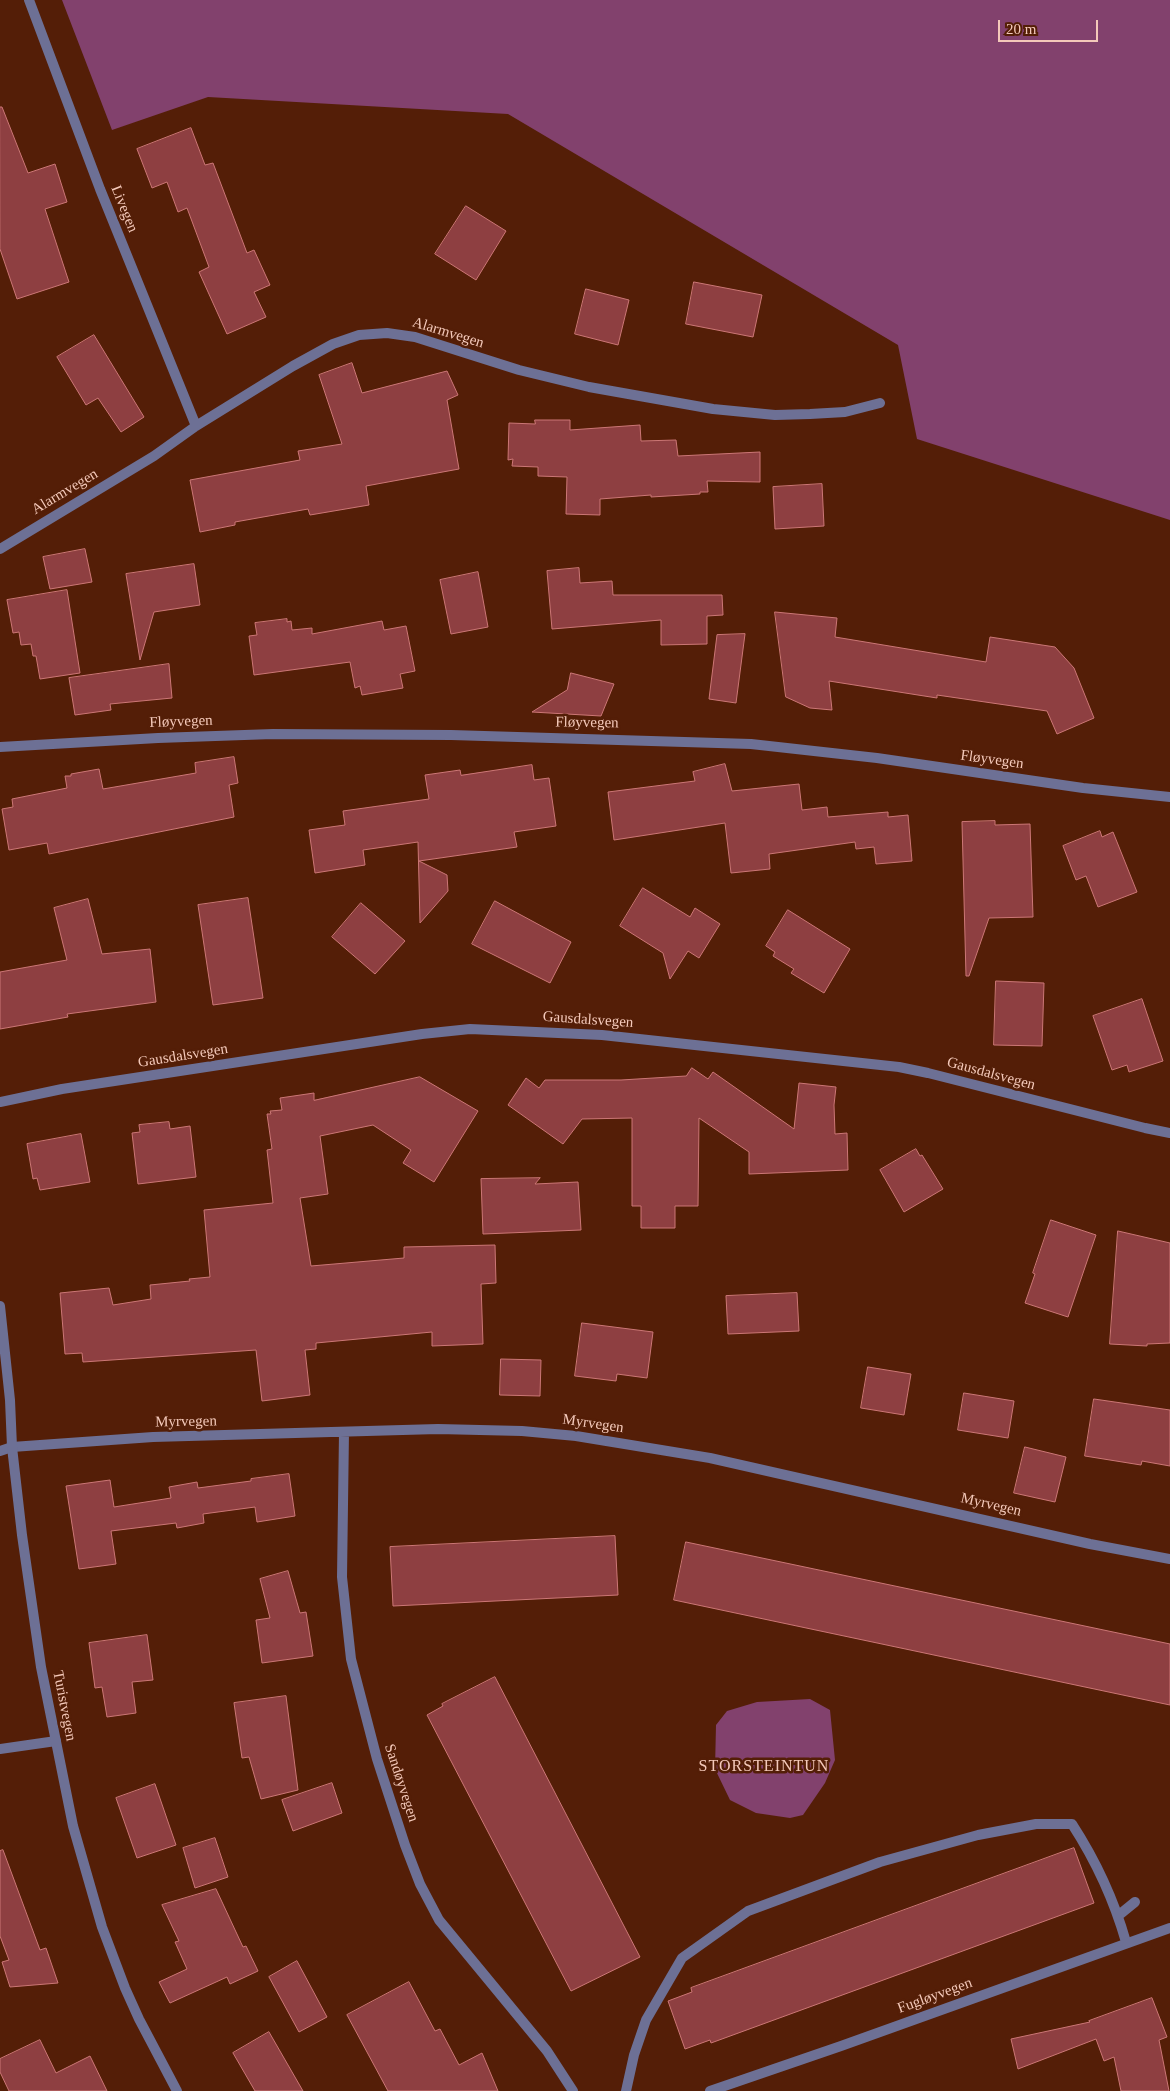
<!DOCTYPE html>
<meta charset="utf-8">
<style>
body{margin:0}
#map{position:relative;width:1170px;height:2091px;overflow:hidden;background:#541e07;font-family:"Times New Roman",serif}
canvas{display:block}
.scale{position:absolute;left:998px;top:20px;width:100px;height:22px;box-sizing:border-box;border:2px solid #f4c9ba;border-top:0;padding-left:6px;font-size:15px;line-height:18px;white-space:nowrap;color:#f4c9ba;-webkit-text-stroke:4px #541e07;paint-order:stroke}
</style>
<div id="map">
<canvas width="1170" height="2091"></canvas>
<div class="scale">20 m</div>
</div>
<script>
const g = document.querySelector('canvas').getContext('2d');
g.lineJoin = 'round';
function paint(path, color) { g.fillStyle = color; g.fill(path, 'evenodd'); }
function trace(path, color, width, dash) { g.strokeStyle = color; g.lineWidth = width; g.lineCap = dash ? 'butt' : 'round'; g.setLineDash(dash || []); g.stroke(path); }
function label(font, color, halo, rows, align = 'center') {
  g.font = font + ' "Times New Roman",serif'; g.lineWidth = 5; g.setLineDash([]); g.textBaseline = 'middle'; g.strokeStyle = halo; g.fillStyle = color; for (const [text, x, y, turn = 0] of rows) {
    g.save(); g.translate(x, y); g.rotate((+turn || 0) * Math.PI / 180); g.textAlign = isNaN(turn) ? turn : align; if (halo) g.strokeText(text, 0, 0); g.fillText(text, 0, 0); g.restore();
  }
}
paint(new Path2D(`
 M 62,0 L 1170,0 L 1170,520 L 917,439 L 898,345 L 508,114 L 208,97 L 112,130 Z
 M 810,1699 L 830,1710 L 835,1760 L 825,1783 L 803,1815 L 790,1818 L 756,1813 L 730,1800 L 715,1769 L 716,1725 L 727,1711 L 757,1702 Z`), '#82416d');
const building = new Path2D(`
 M 0,107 L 2,107 L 28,173 L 55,164 L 67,202 L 45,209 L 69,282 L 17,299 L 0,249 Z
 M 191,128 L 205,165 L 213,163 L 247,253 L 254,250 L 270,285 L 254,292 L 266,317 L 227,334 L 199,272 L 209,267 L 187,208 L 178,212 L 167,182 L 152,188 L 137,149 Z
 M 466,206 L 506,231 L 476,280 L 435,254 Z
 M 694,282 L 762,295 L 753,337 L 686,324 Z
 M 586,289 L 629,300 L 618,345 L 575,334 Z
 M 94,335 L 144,417 L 121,432 L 98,398 L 86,405 L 57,357 Z
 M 352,363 L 362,393 L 447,371 L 458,395 L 447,400 L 459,469 L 366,486 L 369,505 L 310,515 L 308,509 L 235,522 L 235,525 L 200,532 L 190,480 L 300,460 L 298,451 L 342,444 L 319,375 Z
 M 535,420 L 570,420 L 570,430 L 640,425 L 641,441 L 676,440 L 678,456 L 760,452 L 760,482 L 707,481 L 708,492 L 700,492 L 700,494 L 651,497 L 651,495 L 600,499 L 600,515 L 566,514 L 567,477 L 538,476 L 538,467 L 512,466 L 513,459 L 508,460 L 509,423 L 535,424 Z
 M 822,484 L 824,526 L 775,529 L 773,487 Z
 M 85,549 L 92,582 L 50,589 L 43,557 Z
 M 194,564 L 200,605 L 154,612 L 140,660 L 126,574 Z
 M 579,568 L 580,583 L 612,581 L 613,595 L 722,595 L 723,615 L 707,616 L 707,644 L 661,645 L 661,620 L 552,629 L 547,571 Z
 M 478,572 L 488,627 L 451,634 L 440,580 Z
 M 67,590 L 80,673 L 40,679 L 36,656 L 33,656 L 31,644 L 21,645 L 19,632 L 13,633 L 7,600 Z
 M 775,612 L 837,618 L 835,637 L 986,662 L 990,637 L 1055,647 L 1074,668 L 1094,718 L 1057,734 L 1047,711 L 937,695 L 937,698 L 829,681 L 832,710 L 810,708 L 786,697 Z
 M 287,619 L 287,622 L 291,621 L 292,630 L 312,628 L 312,634 L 382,621 L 384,630 L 406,626 L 415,671 L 400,674 L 403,688 L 362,695 L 360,686 L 355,688 L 350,662 L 254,675 L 249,636 L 257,635 L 255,623 Z
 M 745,634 L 736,703 L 709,699 L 717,635 Z
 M 169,664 L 172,698 L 110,704 L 111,710 L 75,715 L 69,678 Z
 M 571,673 L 614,684 L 601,716 L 532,712 L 567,690 Z
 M 234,757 L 238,783 L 229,785 L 234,817 L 49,854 L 47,843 L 9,850 L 2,809 L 13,807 L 12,799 L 67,788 L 65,776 L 71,776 L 71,774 L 99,769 L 103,789 L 196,773 L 195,763 Z
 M 725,764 L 732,791 L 799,784 L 802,810 L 827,807 L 828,817 L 888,812 L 888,817 L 908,815 L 912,861 L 876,864 L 874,847 L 856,849 L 855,842 L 769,854 L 770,869 L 731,873 L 725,823 L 614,840 L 608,792 L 695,781 L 693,772 Z
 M 532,765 L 534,780 L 549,778 L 556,826 L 514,832 L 517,847 L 419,861 L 447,875 L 448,891 L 420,923 L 418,842 L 363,850 L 365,865 L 315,873 L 309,830 L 345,825 L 343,811 L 429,799 L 425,775 L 460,770 L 461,775 Z
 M 995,821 L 995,825 L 1030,824 L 1033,917 L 989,918 L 969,976 L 966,976 L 962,822 Z
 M 1100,831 L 1102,837 L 1113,832 L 1137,892 L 1098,907 L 1086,876 L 1076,880 L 1063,846 Z
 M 643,888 L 690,917 L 695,908 L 720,924 L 699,958 L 688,951 L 670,979 L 663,953 L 620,926 Z
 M 248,898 L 263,998 L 213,1005 L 198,905 Z
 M 88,899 L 102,954 L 150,949 L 156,1002 L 67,1014 L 68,1017 L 0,1029 L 0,972 L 67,960 L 54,908 Z
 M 495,901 L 571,942 L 550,983 L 472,944 Z
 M 361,903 L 405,941 L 375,974 L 332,937 Z
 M 788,910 L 850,949 L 824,993 L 791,973 L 794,969 L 773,956 L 775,952 L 766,946 Z
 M 996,981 L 1044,983 L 1042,1046 L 994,1045 Z
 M 1142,999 L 1163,1061 L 1129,1072 L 1127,1065 L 1112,1070 L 1093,1016 Z
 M 692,1068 L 708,1079 L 713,1072 L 794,1129 L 799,1083 L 836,1087 L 834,1105 L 835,1134 L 847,1133 L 848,1170 L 749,1174 L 749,1152 L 699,1118 L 698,1206 L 675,1206 L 675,1228 L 641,1228 L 641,1206 L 632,1206 L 632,1118 L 582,1119 L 563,1144 L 508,1105 L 526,1078 L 539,1088 L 545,1080 L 621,1080 L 686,1076 Z
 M 420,1077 L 478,1111 L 434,1182 L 403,1163 L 411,1150 L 373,1125 L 320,1136 L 328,1194 L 300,1198 L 311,1266 L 404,1258 L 404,1247 L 495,1245 L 496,1283 L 481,1284 L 483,1344 L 432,1346 L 432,1332 L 316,1343 L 316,1349 L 305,1350 L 310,1395 L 262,1401 L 256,1350 L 83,1362 L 82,1353 L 65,1354 L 60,1293 L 109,1288 L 113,1305 L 151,1299 L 150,1285 L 190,1281 L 189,1279 L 210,1277 L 204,1210 L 273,1203 L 267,1150 L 272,1149 L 267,1114 L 271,1114 L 270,1111 L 282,1110 L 280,1098 L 314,1093 L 314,1100 Z
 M 169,1122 L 170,1129 L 190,1126 L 196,1177 L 138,1184 L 132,1133 L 140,1132 L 139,1125 Z
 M 81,1134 L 90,1182 L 40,1190 L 37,1178 L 33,1179 L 27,1144 Z
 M 916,1149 L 920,1156 L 922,1155 L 943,1189 L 904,1212 L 880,1170 Z
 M 540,1178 L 535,1184 L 578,1182 L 581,1230 L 483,1234 L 481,1179 Z
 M 1051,1220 L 1096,1235 L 1068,1317 L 1025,1303 L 1035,1274 L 1033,1273 Z
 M 1118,1231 L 1170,1243 L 1170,1343 L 1147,1344 L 1147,1346 L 1110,1344 Z
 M 797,1293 L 799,1331 L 728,1334 L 726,1296 Z
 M 582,1323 L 653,1332 L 647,1378 L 617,1374 L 616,1381 L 575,1376 Z
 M 501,1359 L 541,1360 L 540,1396 L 500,1395 Z
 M 868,1367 L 911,1374 L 904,1415 L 861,1408 Z
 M 964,1393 L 1014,1401 L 1008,1438 L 958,1430 Z
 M 1094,1399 L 1170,1410 L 1170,1466 L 1142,1461 L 1141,1465 L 1085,1456 Z
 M 1025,1447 L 1066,1457 L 1055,1502 L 1014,1493 Z
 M 289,1474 L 295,1516 L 257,1522 L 255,1507 L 203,1514 L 204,1523 L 177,1528 L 176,1523 L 111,1531 L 116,1564 L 79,1569 L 66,1486 L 110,1480 L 114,1507 L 171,1498 L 169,1487 L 197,1482 L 198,1488 L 251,1481 L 251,1479 Z
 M 615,1536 L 618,1595 L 393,1606 L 390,1547 Z
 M 686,1542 L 1170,1644 L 1170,1705 L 674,1600 Z
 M 288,1571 L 300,1613 L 306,1612 L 313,1656 L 262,1663 L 256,1620 L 270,1618 L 260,1579 Z
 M 147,1635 L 153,1680 L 132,1682 L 136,1713 L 107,1717 L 102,1687 L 95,1688 L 89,1643 Z
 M 495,1677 L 640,1957 L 571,1991 L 427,1715 L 443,1706 L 442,1704 Z
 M 286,1696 L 298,1790 L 261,1799 L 249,1757 L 242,1758 L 234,1703 Z
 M 332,1783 L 342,1813 L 293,1831 L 282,1800 Z
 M 155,1784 L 176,1845 L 137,1858 L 116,1798 Z
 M 215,1838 L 228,1877 L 195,1888 L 183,1848 Z
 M 1074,1848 L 1094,1903 L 711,2043 L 710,2040 L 685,2049 L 668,2001 L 692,1992 L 691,1988 Z
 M 3,1850 L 40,1950 L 46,1948 L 58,1983 L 10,1987 L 2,1962 L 9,1960 L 0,1936 L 0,1851 Z
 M 216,1889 L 243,1947 L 246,1946 L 258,1971 L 230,1984 L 227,1977 L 170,2003 L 159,1982 L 187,1969 L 175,1942 L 179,1941 L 162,1905 Z
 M 297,1961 L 327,2017 L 299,2032 L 269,1977 Z
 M 409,1982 L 435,2031 L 440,2029 L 459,2065 L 482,2053 L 498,2091 L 388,2091 L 347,2015 Z
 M 1152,1998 L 1167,2037 L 1159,2040 L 1169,2091 L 1121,2091 L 1114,2057 L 1104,2061 L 1096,2039 L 1018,2069 L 1011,2039 L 1090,2022 L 1089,2021 Z
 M 269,2032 L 303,2091 L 255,2091 L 233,2053 Z
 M 40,2040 L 56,2073 L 90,2056 L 107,2091 L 9,2091 L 0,2072 L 0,2059 Z`);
paint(building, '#8e3f41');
trace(building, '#cc7776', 1);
trace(new Path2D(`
 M 1119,1915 L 1135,1902
 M 626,2091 L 634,2055 L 646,2020 L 682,1958 L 748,1911 L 880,1862 L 978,1835 L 1036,1824 L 1072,1824 C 1096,1861 1114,1900 1126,1942`), '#6d7095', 10);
trace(new Path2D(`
 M 29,0 L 100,189 L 196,426
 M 0,549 L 154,456 L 196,426 L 293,366 L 333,344 L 359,335 L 387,333 L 415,337 L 519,370 L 589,387 L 713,409 L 775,415 L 810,414 L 845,412 L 880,403
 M 0,747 L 158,738 L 273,734 L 451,735 L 751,744 L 877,758 L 1083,788 L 1170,797
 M 0,1102 L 62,1089 L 422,1034 L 470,1029 L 602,1035 L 899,1067 L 928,1073 L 1145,1128 L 1170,1133
 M 344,1432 L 342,1577 L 351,1659 L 377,1759 L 405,1845 L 420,1884 L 439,1920 L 547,2051 L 573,2091
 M 0,1451 L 12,1447 L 153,1437 L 438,1429 L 522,1431 L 576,1436 L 710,1458 L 1090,1544 L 1170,1559
 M 0,1749 L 56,1741
 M 710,2091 L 841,2046 L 1170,1928`), '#6d7095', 10);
trace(new Path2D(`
 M 0,1306 L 10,1400 L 12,1447 L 22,1535 L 41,1667 L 73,1826 L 102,1927 L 125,1988 L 139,2019 L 177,2091`), '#6d7095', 10);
label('15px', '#f4c9ba', '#541e07', [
 ["Livegen",124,209,68],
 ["Alarmvegen",448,333,17],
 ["Alarmvegen",65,492,-31],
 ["Fløyvegen",181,722,-2],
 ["Fløyvegen",587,723,1],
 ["Fløyvegen",992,760,8],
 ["Gausdalsvegen",588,1020,4],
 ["Gausdalsvegen",183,1056,-9],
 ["Gausdalsvegen",991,1074,15],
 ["Myrvegen",186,1422,-1],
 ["Myrvegen",593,1424,8],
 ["Myrvegen",991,1505,13],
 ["Turistvegen",64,1706,79],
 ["Sandøyvegen",401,1783,72],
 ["Fugløyvegen",935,1996,-20]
]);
g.letterSpacing = '1px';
label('16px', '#f4c9ba', '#541e07', [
 ["STORSTEINTUN",764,1767]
]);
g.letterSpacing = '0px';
</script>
